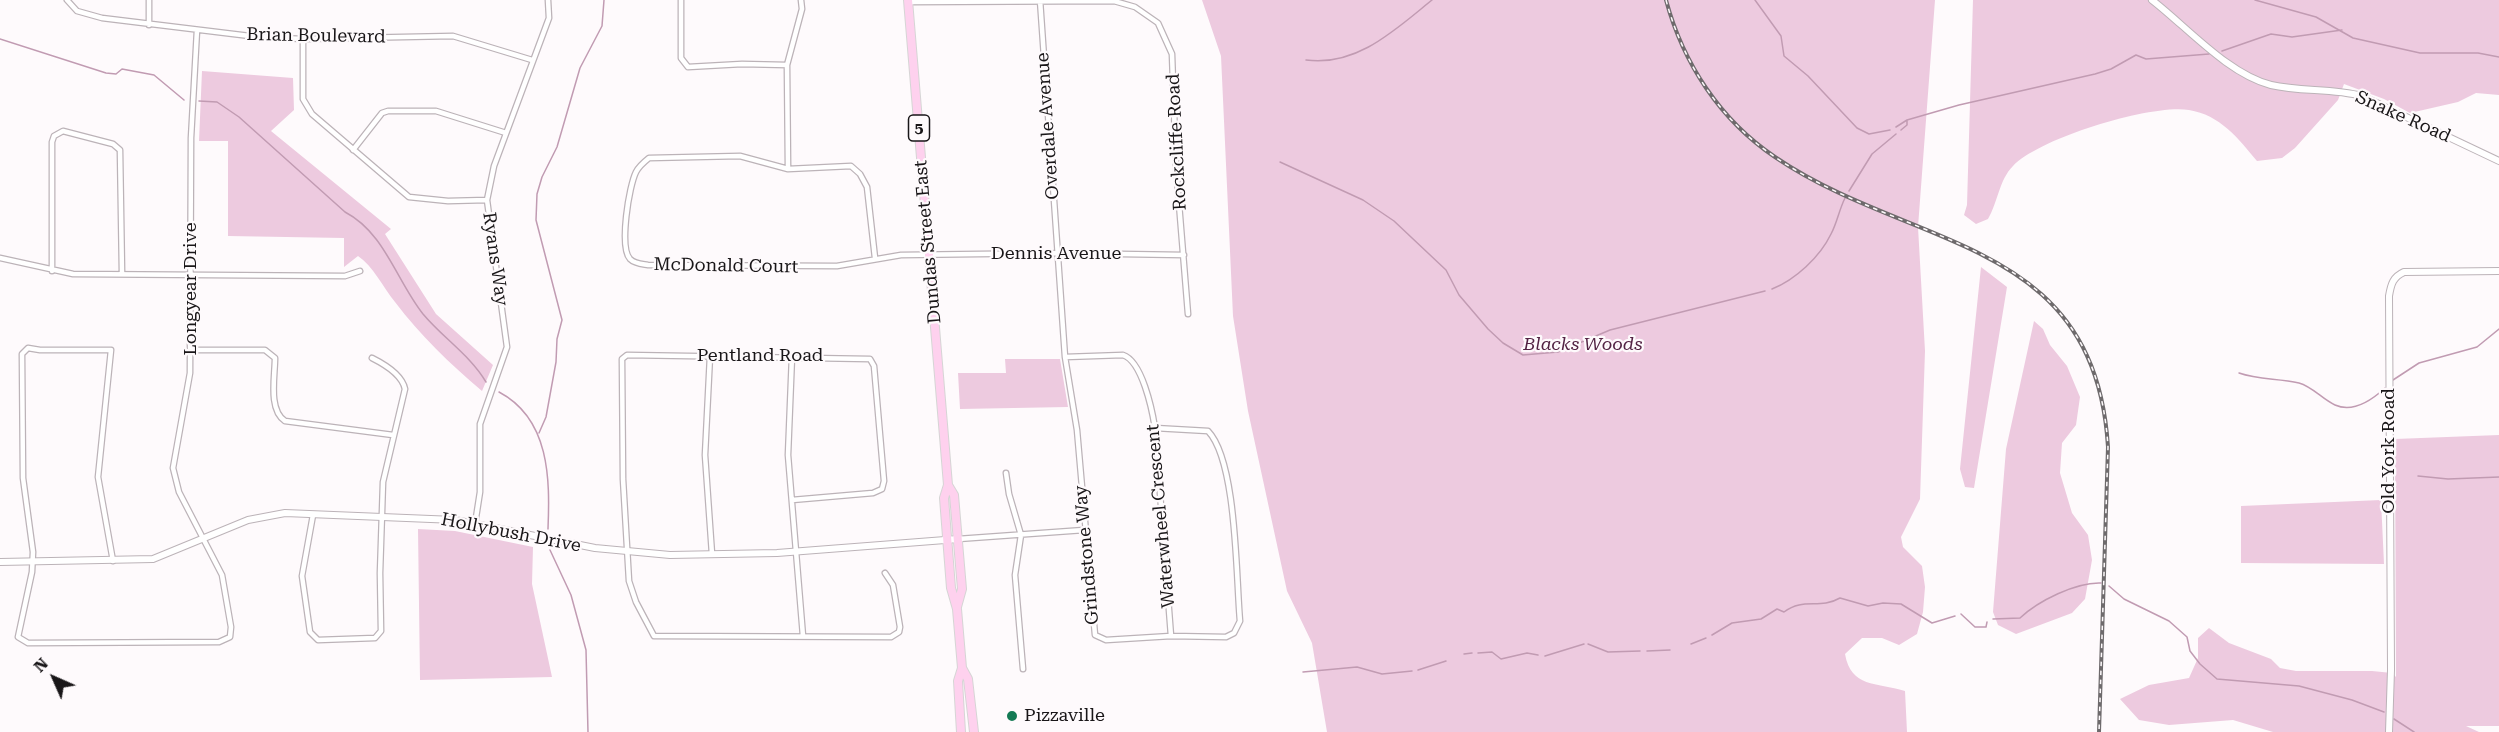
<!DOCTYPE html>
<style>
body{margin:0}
#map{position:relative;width:2499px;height:732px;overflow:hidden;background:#fefafc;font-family:"Roboto Serif",serif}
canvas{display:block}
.north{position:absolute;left:24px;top:648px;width:60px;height:60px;-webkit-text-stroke:4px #fefafc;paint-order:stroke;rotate:315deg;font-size:16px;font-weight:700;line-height:24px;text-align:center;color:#191618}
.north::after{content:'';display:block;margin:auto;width:21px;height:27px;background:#191618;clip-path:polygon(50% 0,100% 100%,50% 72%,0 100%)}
</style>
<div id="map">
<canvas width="2499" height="732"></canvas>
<div class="north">N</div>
</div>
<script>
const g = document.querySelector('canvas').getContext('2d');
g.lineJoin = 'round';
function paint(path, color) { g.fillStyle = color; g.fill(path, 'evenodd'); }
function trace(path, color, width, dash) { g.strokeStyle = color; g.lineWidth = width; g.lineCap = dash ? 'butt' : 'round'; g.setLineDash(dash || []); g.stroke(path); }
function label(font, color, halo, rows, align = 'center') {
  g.font = font + ' "Roboto Serif",serif'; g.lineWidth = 4.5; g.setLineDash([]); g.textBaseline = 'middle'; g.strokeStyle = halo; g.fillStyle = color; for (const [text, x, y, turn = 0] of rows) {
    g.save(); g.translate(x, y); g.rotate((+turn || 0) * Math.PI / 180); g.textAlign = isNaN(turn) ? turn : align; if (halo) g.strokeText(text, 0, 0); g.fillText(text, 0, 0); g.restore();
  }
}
paint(new Path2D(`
 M 1202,0 L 1935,0 L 1918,227 L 1925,351 L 1920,499 L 1901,537 L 1903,547 L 1922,566 L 1925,587 L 1923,612 L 1917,634 L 1899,645 L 1882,638 L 1862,638 L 1845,654 C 1851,688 1876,682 1905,691 L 1907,732 L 1327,732 L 1312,643 L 1287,591 L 1248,411 L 1233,316 L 1221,56 Z
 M 1973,0 L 2499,0 L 2499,95 L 2476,93 L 2458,102 L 2410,113 L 2384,99 L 2344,84 L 2338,100 L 2295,148 L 2282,158 L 2257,161 C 2238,138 2220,115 2189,110 C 2150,104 2040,138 2013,166 C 1999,180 1998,202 1988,219 L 1976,224 L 1964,215 L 1967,205 Z
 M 202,71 L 293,78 L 294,110 L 271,131 L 391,229 L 385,234 L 436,314 L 493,365 L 482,391 C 450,364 420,335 395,302 C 383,287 373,266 358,256 L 344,267 L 344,238 L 228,236 L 228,141 L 199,141 Z
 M 1981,267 L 2007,287 L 1974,488 L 1965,487 L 1960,469 Z
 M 2034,321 L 2043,329 L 2050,345 L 2067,366 L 2080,397 L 2076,425 L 2062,443 L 2060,473 L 2072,513 L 2088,535 L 2092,560 L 2085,599 L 2072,613 L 2016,634 L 1998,625 L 1993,612 L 2006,449 Z
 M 1005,359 L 1060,359 L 1068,407 L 960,409 L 958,373 L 1006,373 Z
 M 2499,435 L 2499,726 L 2466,726 L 2479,732 L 2273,732 L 2233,720 L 2169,725 L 2139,720 L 2120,699 L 2149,685 L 2189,678 L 2198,658 L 2198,638 L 2209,628 L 2229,643 L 2271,659 L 2280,668 L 2296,671 L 2372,671 L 2392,673 L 2396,677 L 2395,439 Z
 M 2381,500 L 2384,564 L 2241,563 L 2241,506 Z
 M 418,529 L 455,531 L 533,547 L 532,584 L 552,677 L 420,680 Z`), '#edcadf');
trace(new Path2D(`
 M 1755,0 L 1781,36 L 1784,56 L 1808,76 L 1857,128 L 1869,134 L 1890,130
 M 2255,0 L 2316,17 L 2353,38 L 2420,53 L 2478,53 L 2499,57
 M 0,39 L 106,73 L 116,74 L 122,69 L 154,75 L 184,100
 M 2222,51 L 2271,34 L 2292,37 L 2342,30
 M 1306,60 C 1357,67 1396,29 1432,0
 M 199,101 L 217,102 L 239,117 L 345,212 C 385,233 396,280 423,314 C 443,338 470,355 486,382
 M 1896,127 L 1907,120 L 1959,105 L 2095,74 L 2111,69 L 2136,55 L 2146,59 L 2209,54
 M 1901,130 L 1907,125 L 1907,121
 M 1280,162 L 1363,200 L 1394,221 L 1446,270 L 1459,295 L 1488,329 L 1503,343 L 1523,355 L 1558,352 L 1610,330 L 1765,291
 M 1849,191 L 1872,154 L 1896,134
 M 1772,289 C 1795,280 1820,257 1831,234 C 1837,223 1839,210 1845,198
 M 2239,373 C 2259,380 2278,378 2299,383 C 2313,387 2322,399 2335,405 C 2353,413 2372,400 2385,388
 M 2393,380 L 2419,363 L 2477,347 L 2499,329
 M 499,392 C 550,419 550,479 548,529
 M 539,433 L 546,417 L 556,362 L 557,339 L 562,320 L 536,220 L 537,194 L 542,177 L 557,147 L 580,68 L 602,26 L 604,0
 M 2418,476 L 2448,479 L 2499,477
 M 550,550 L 571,595 L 586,650 L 588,732
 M 2109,586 L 2124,599 L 2169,621 L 2187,637 L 2190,651 L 2200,664 L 2217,679 L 2299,686 L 2352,700 L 2384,712
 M 1961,614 L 1975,627 L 1986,627 L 1987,622
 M 1993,619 L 2020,618 C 2038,601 2076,582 2101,583
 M 1712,635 L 1732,623 L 1761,619 L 1777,609 L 1784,612 C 1804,597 1819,610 1840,598 L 1868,606 L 1883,603 L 1901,604 L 1932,623 L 1955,616
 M 1588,644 L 1608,652 L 1640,651
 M 1691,644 L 1706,638
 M 1647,651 L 1670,650
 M 1478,653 L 1492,652 L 1501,659 L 1527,653 L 1538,655
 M 1464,654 L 1472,653
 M 1545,656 L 1584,644
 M 1418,670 L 1446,661
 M 1303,672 L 1357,667 L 1382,674 L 1412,671
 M 2394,719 L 2414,732`), '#c19bb2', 1.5);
const minor = new Path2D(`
 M 67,0 L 77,11 L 102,18 L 258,37 L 303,39 L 453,36 L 532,60
 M 149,0 L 149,25
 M 681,0 L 681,58 L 688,67 L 742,64 L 787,65
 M 1040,0 L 1065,357 L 1077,430 L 1095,635 L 1106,640 L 1171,636 L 1226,637 L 1234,633 L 1240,621 C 1236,578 1237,461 1208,431 L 1155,428
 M 909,2 L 1114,1 L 1135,7 L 1158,23 L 1172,54 L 1176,167 L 1188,314
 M 303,39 L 303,99 L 312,114 L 409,197 L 448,201 L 487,200
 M 353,150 L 382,113 L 388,111 L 436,111 L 506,133
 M 788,169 L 787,65 L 802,9 L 801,0
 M 0,258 L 73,274 L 345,276 L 360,271
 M 875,258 L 867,187 L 860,174 L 851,166 L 788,169 L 740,156 L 649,158 C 644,162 639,166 636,172 C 629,186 619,247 630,259 C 635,264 642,264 648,265 L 837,266 L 901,255 L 1057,253 L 1184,255
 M 52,271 L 52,142 L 54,136 L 63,131 L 113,144 L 120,150 L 122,274
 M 191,350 L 265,350 L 275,358 C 275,376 268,410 285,421 L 393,435
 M 710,356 L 705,455 L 712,554
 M 792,356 L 788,455 L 803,636
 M 1065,357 L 1123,355 C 1142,361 1152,409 1155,428 L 1171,636
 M 1006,473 L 1009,494 L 1021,535 L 1015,575 L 1023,669
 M 792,500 L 873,493 L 882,489 L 884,481 L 874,366 L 870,359 L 627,355 L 622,359 L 623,479 L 629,581 L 636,602 L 654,636 L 891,637 L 899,632 L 900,627 L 893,585 L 885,573
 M 313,515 L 302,576 L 310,632 L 318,640 L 375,638 L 381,631 L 380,573 L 383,482 L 405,389 C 402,374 384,364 372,358
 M 475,524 L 480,492 L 480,424 L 507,347 L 487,200 L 494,166 L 549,18 L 548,0
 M 958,539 L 1084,530
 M 113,561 L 98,477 L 111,350 L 40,350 L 28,348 L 22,354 L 23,478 L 33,552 L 32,572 L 18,637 L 28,643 L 219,642 L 230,637 L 231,627 L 222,575 L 179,492 L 173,468 L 190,373 L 191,138 L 197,30`);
const tertiary = new Path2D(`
 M 2152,0 C 2187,27 2228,74 2271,85 C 2301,92 2332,88 2362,96 L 2499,161
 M 0,562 L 153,559 L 248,520 L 285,513 L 455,520 L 595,548 L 670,555 L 777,553 L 958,539
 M 2389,732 L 2391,670 L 2389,296 C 2391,284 2393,277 2404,272 L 2499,271`);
const primary = new Path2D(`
 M 908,0 L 948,485 L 944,498 L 951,588 L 957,609 L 962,668 L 958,681 L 961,732
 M 948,485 L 954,495 L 962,589 L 957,607
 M 962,668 L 968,679 L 974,732`);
trace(minor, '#bcb3b8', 7);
trace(tertiary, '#bcb3b8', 8);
trace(primary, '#d6d5d5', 10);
trace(minor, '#fff', 4.5);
trace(tertiary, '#fff', 6);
trace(primary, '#fed1ee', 8);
const rail = new Path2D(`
 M 1666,0 C 1683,63 1720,120 1775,157 C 1913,251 2095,236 2108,447 L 2099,732`);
trace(rail, '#6e6a6c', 4);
trace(rail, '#fefafc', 1.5, [4.5]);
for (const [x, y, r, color] of [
 [1012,716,6,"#147a54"]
]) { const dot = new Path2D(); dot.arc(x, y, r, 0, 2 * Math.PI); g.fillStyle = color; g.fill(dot); trace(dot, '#fefafc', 2); }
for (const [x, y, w] of [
 [919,128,21]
]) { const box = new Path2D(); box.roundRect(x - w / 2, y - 13, w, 26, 4.5); g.fillStyle = '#fefafc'; g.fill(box); trace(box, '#191618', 1.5); }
label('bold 16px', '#191618', null, [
 ["5",919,128]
]);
label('18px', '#191618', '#fefafc', [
 ["Brian Boulevard",316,36,1],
 ["Snake Road",2403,117,24],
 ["Overdale Avenue",1048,126,-94],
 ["Rockcliffe Road",1177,142,-93],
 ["Dundas Street East",928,242,-95],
 ["Dennis Avenue",1056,254],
 ["Ryans Way",495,259,82],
 ["McDonald Court",726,266,1],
 ["Longyear Drive",191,289,-90],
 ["Pentland Road",760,356],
 ["Old York Road",2389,451,-90],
 ["Waterwheel Crescent",1161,516,-95],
 ["Hollybush Drive",511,533,11],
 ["Grindstone Way",1087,555,-95]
]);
label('italic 18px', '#532344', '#fefafc', [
 ["Blacks Woods",1583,345]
]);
label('18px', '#191618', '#fefafc', [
 ["Pizzaville",1024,716]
], 'left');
</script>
